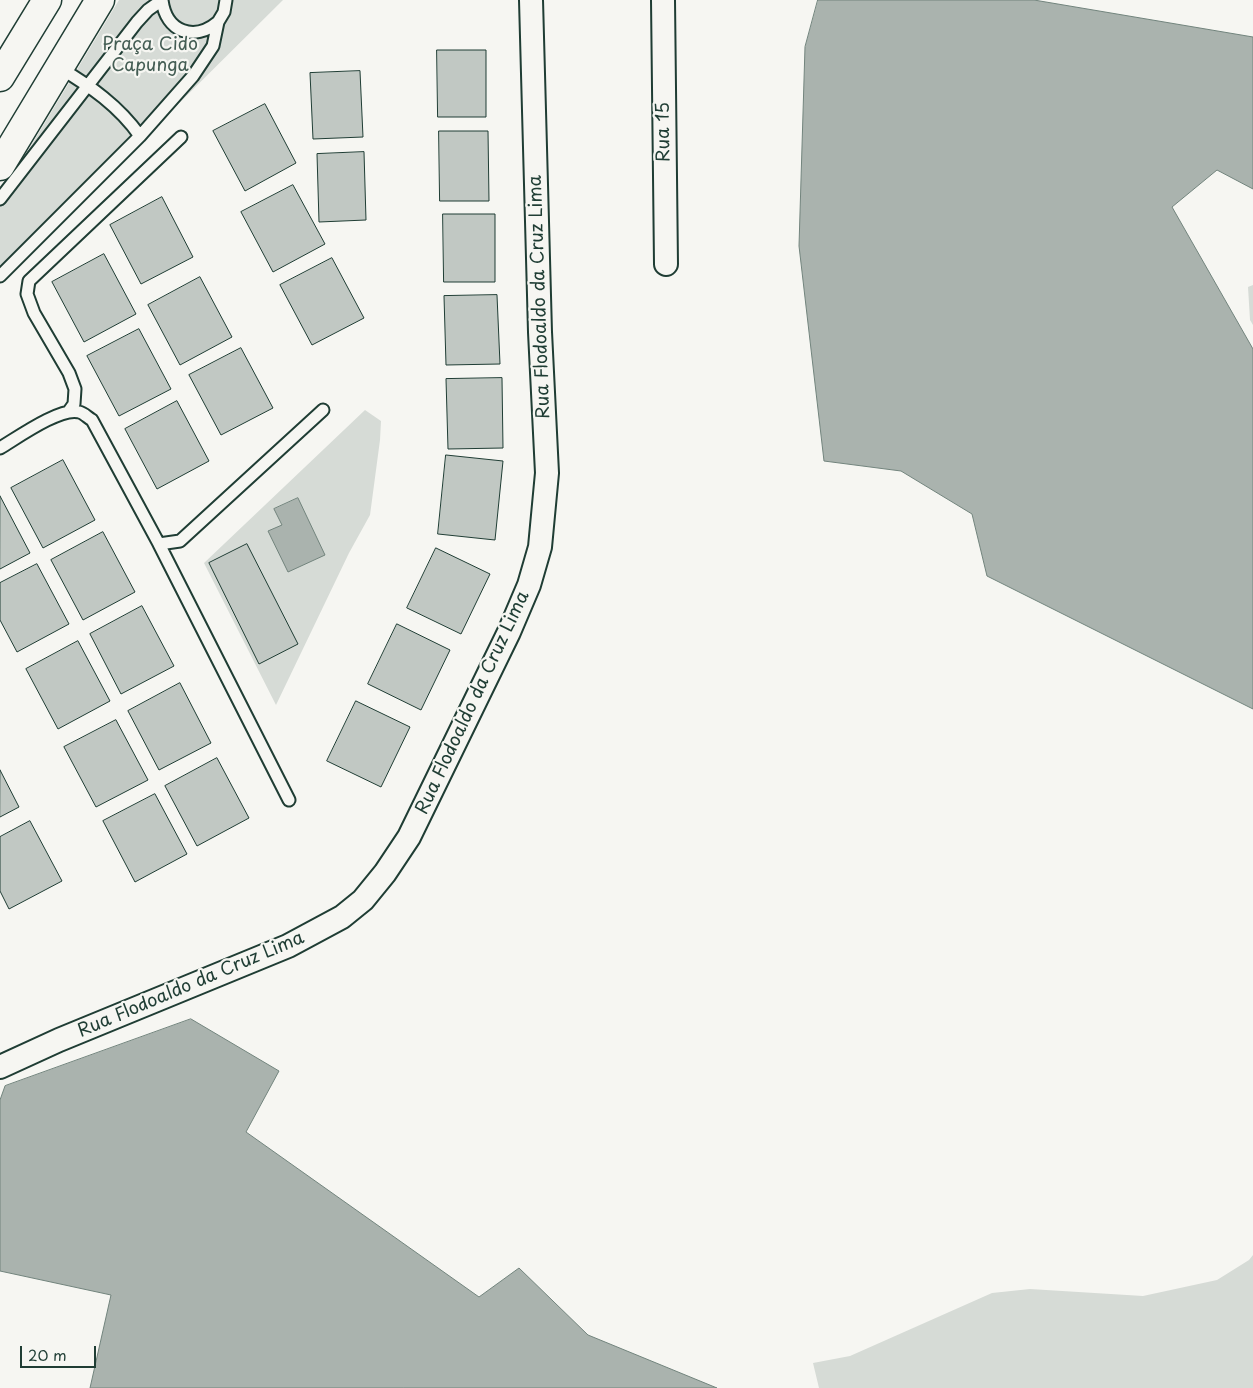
<!DOCTYPE html>
<meta charset="utf-8">
<style>
body{margin:0}
#map{position:relative;width:1253px;height:1388px;overflow:hidden;background:#f6f6f2;font-family:"Playpen Sans",sans-serif}
canvas{display:block}
.scale{position:absolute;left:20px;top:1346px;width:76px;height:22px;box-sizing:border-box;border:2px solid #1f3d34;border-top:0;padding-left:6px;font-size:15px;line-height:18px;white-space:nowrap;color:#1f3d34;-webkit-text-stroke:4px #f6f6f2;paint-order:stroke}
</style>
<div id="map">
<canvas width="1253" height="1388"></canvas>
<div class="scale">20 m</div>
</div>
<script>
const g = document.querySelector('canvas').getContext('2d');
g.lineJoin = 'round';
function paint(path, color) { g.fillStyle = color; g.fill(path, 'evenodd'); }
function trace(path, color, width, dash) { g.strokeStyle = color; g.lineWidth = width; g.lineCap = dash ? 'butt' : 'round'; g.setLineDash(dash || []); g.stroke(path); }
function label(font, color, halo, rows, align = 'center') {
  g.font = font + ' "Playpen Sans",sans-serif'; g.lineWidth = 4.5; g.setLineDash([]); g.textBaseline = 'middle'; g.strokeStyle = halo; g.fillStyle = color; for (const [text, x, y, turn = 0] of rows) {
    g.save(); g.translate(x, y); g.rotate((+turn || 0) * Math.PI / 180); g.textAlign = isNaN(turn) ? turn : align; if (halo) g.strokeText(text, 0, 0); g.fillText(text, 0, 0); g.restore();
  }
}
paint(new Path2D(`
 M 119,0 L 283,0 L 0,281 L 0,197 Z
 M 1253,285 L 1253,325 L 1250,320 L 1248,287 Z
 M 365,410 L 381,421 L 380,440 L 370,515 L 349,553 L 276,705 L 204,563 Z
 M 1253,1255 L 1253,1388 L 819,1388 L 813,1363 L 850,1356 L 992,1293 L 1030,1289 L 1143,1296 L 1217,1280 L 1249,1260 Z`), '#d6dbd6');
const water = new Path2D(`
 M 818,0 L 1034,0 L 1253,37 L 1253,189 L 1217,170 L 1172,207 L 1253,349 L 1253,709 L 987,576 L 972,514 L 901,471 L 824,461 L 799,246 L 805,47 Z
 M 298,498 L 325,555 L 288,572 L 268,531 L 282,525 L 274,509 Z
 M 191,1019 L 279,1071 L 246,1132 L 479,1297 L 519,1268 L 588,1335 L 717,1388 L 90,1388 L 111,1295 L 0,1271 L 0,1100 L 5,1086 Z`);
paint(water, '#aab3ae');
trace(water, '#72847d', 1);
const building = new Path2D(`
 M 437,50 L 486,50 L 486,117 L 438,117 Z
 M 360,71 L 363,137 L 313,139 L 310,73 Z
 M 265,104 L 296,163 L 245,191 L 213,131 Z
 M 439,131 L 488,131 L 489,201 L 440,201 Z
 M 364,152 L 366,220 L 319,222 L 317,154 Z
 M 293,185 L 325,244 L 273,272 L 241,212 Z
 M 162,197 L 193,257 L 141,284 L 110,225 Z
 M 443,214 L 495,214 L 495,282 L 444,282 Z
 M 104,254 L 136,314 L 84,342 L 52,282 Z
 M 332,258 L 364,318 L 312,345 L 280,285 Z
 M 200,277 L 232,337 L 180,365 L 148,305 Z
 M 497,295 L 500,364 L 446,365 L 444,296 Z
 M 139,329 L 171,389 L 119,416 L 87,356 Z
 M 241,348 L 273,408 L 221,435 L 189,375 Z
 M 502,378 L 503,448 L 448,449 L 446,379 Z
 M 177,401 L 209,461 L 157,489 L 125,429 Z
 M 446,455 L 503,461 L 495,540 L 438,534 Z
 M 63,460 L 95,520 L 43,548 L 11,488 Z
 M 0,496 L 30,553 L 0,569 Z
 M 103,532 L 135,592 L 83,620 L 51,560 Z
 M 247,544 L 298,644 L 259,664 L 209,563 Z
 M 436,548 L 490,574 L 461,634 L 407,608 Z
 M 37,564 L 69,624 L 17,652 L 0,620 L 0,583 Z
 M 142,606 L 174,666 L 121,694 L 90,634 Z
 M 397,624 L 450,650 L 421,710 L 368,684 Z
 M 78,641 L 110,701 L 58,729 L 26,669 Z
 M 180,683 L 211,743 L 159,770 L 128,711 Z
 M 356,701 L 410,727 L 381,787 L 327,761 Z
 M 116,720 L 148,780 L 96,807 L 64,747 Z
 M 217,758 L 249,818 L 197,846 L 165,786 Z
 M 0,770 L 19,807 L 0,817 Z
 M 155,794 L 187,854 L 135,882 L 103,821 Z
 M 30,821 L 62,881 L 9,909 L 0,891 L 0,837 Z`);
paint(building, '#c1c8c3');
trace(building, '#1f3d34', 1);
const service = new Path2D(`
 M 162,0 C 166,32 194,42 218,22
 M 60,68 C 90,86 119,106 140,136
 M 0,199 L 137,22 L 148,10 L 162,0
 M 0,276 L 140,136 L 193,76 L 213,46 L 218,22 L 224,12 L 226,0
 M 69,411 L 74,404 L 75,389 L 69,373 L 34,313 L 27,294 L 29,281 L 181,137
 M 0,448 C 17,438 60,407 79,412 C 84,413 88,418 92,420 L 159,544 L 180,541 L 323,410
 M 159,544 L 289,800`);
const minor = new Path2D(`
 M 663,0 L 666,264
 M 0,1067 L 59,1040 L 288,946 L 342,917 L 363,900 L 385,873 L 409,837 L 509,632 L 529,585 L 540,547 L 547,473 L 540,332 L 531,0`);
const tertiary = new Path2D(`
 M 0,77 L 47,0
 M 0,166 L 100,0`);
trace(service, '#1f3d34', 15);
trace(minor, '#1f3d34', 26);
trace(tertiary, '#1f3d34', 31);
trace(service, '#f6f6f2', 11);
trace(minor, '#f6f6f2', 22);
trace(tertiary, '#f6f6f2', 28);
label('18px', '#445d54', '#f6f6f2', [
 ["Praça Cido",150,45],
 ["Capunga",150,66]
]);
label('18px', '#1f3d34', '#f6f6f2', [
 ["Rua 15",664,132,-91],
 ["Rua Flodoaldo da Cruz Lima",540,297,-92],
 ["Rua Flodoaldo da Cruz Lima",473,703,-65],
 ["Rua Flodoaldo da Cruz Lima",191,985,-23]
]);
</script>
